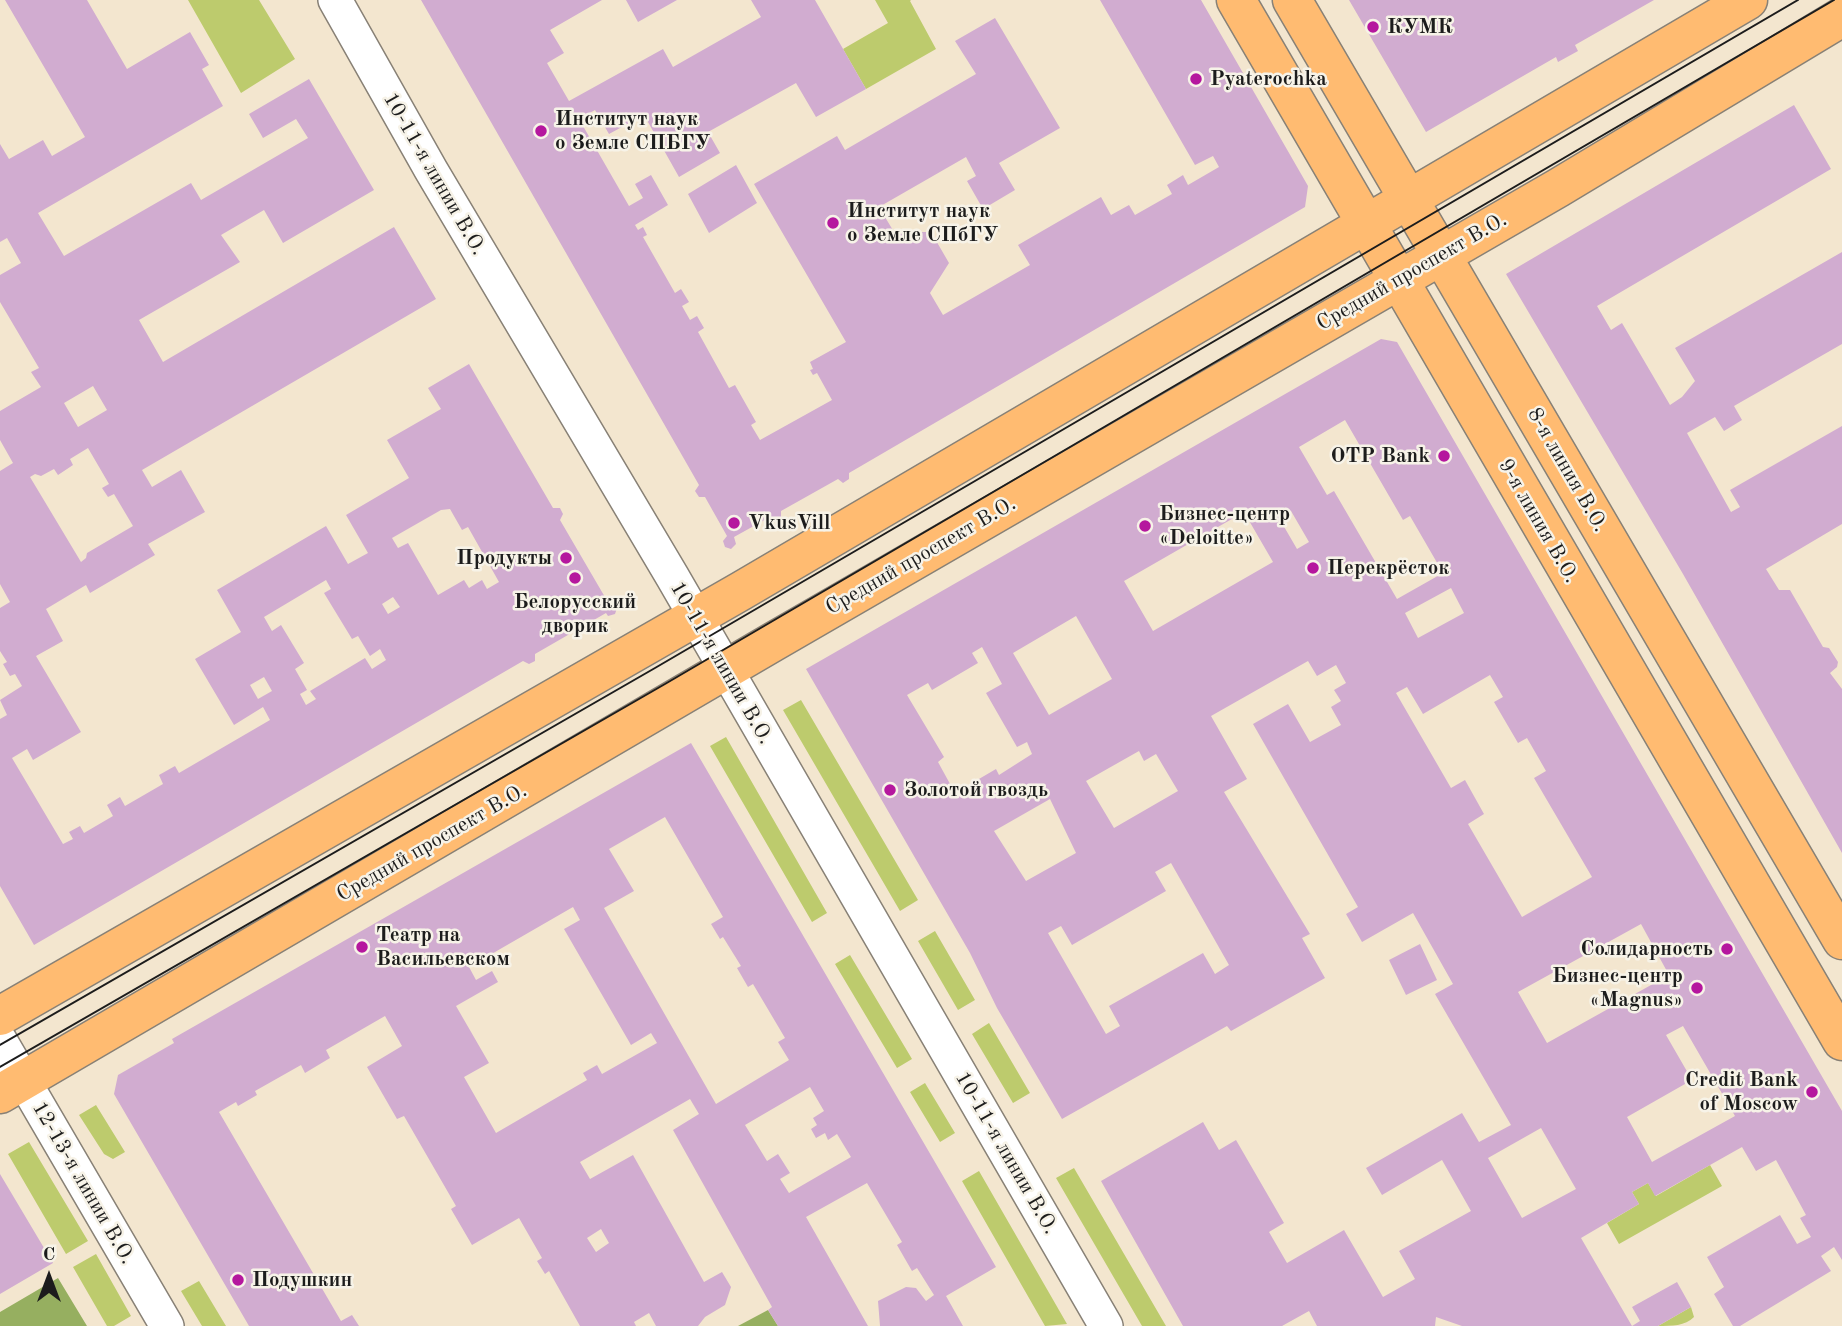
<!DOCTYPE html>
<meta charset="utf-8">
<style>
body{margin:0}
#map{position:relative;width:1842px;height:1326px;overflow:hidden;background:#f3e6cf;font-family:"Old Standard TT",serif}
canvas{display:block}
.north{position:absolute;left:14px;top:1242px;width:70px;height:70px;-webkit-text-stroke:5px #f7f3e8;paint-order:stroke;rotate:0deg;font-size:19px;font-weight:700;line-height:28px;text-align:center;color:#1c1c1c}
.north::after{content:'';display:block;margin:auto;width:24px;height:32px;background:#1c1c1c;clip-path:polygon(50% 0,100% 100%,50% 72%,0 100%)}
</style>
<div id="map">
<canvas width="1842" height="1326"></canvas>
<div class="north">С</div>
</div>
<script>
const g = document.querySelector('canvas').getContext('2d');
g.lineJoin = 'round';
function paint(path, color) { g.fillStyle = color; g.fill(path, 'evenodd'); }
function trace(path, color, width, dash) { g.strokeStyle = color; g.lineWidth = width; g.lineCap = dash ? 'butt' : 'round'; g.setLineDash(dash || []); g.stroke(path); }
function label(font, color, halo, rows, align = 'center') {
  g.font = font + ' "Old Standard TT",serif'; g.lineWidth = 5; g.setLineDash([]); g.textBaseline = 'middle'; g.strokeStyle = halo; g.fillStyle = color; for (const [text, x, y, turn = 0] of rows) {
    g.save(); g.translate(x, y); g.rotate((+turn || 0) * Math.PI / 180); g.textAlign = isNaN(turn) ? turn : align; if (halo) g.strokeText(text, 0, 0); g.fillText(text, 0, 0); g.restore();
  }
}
paint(new Path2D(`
 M 188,0 L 259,0 L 295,59 L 241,93 Z
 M 875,0 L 911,0 L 910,1 L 936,49 L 866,89 L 843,49 L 888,23 Z
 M 801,700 L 918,900 L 900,911 L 783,710 Z
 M 726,737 L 827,913 L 812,922 L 710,746 Z
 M 935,931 L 975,1000 L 958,1010 L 918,941 Z
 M 850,955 L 912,1059 L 897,1068 L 835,964 Z
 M 989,1023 L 1030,1093 L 1013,1103 L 972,1034 Z
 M 925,1083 L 955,1133 L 940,1142 L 910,1092 Z
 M 96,1105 L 125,1152 L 113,1159 L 104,1154 L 79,1115 Z
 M 29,1142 L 88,1241 L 66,1254 L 8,1154 Z
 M 1710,1165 L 1722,1186 L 1619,1244 L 1607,1223 L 1639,1204 L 1632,1192 L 1648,1183 L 1656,1196 Z
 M 1074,1168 L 1166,1326 L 1142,1326 L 1056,1178 Z
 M 979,1171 L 1067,1324 L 1045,1326 L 962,1181 Z
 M 96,1254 L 131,1316 L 114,1326 L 107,1326 L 73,1267 Z
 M 199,1281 L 226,1326 L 202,1326 L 181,1291 Z
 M 1691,1307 L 1694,1317 C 1685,1326 1672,1326 1658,1326 Z`), '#bdcb6d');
paint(new Path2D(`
 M 58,1278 L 87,1326 L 0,1326 L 0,1312 Z
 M 768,1310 L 778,1326 L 738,1326 Z`), '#96af60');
paint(new Path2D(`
 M 5,0 L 87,0 L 127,69 L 190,32 L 209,65 L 202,69 L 223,106 L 38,213 L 64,256 L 191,183 L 201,200 L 308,138 L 296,119 L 263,138 L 249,114 L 309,79 L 374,190 L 283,243 L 264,210 L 221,235 L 240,262 L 139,320 L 163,362 L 394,227 L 436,299 L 142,470 L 152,487 L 181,470 L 205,512 L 148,544 L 155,555 L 90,593 L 86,585 L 46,609 L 63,641 L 36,656 L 81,732 L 33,760 L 27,749 L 12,758 L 63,844 L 73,839 L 69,832 L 80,826 L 84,833 L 113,816 L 107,805 L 120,797 L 125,806 L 163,784 L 159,775 L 175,766 L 179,773 L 270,720 L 263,707 L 234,725 L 195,659 L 241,632 L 217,590 L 326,526 L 348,564 L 368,553 L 346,515 L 409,478 L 387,440 L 441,409 L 428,388 L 469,364 L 553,508 L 560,508 L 563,514 L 560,520 L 609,604 L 612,603 L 617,608 L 615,614 L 608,616 L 606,613 L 535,654 L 535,661 L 529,664 L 523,661 L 34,945 L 0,886 L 0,719 L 7,715 L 0,700 L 22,686 L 15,674 L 10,676 L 3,664 L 7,662 L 0,651 L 0,608 L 10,602 L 0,584 L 0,471 L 13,463 L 0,440 L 0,411 L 41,387 L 31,372 L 39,368 L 0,302 L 0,275 L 21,263 L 7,238 L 0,242 L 0,144 L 9,159 L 43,140 L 52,156 L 85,137 ZM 93,386 L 107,410 L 78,427 L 64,403 ZM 88,448 L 109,484 L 102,488 L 108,497 L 114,494 L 133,526 L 87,553 L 86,558 L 81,562 L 30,477 L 35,474 L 41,476 L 54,469 L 58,475 L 73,465 L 70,459 ZM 450,509 L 462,530 L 468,527 L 499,582 L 487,589 L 482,580 L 469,588 L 464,580 L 438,595 L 408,543 L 398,548 L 392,538 L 441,510 ZM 326,580 L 331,589 L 324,593 L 352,639 L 358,636 L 370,656 L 380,649 L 386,660 L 372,669 L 365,658 L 310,691 L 316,699 L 306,705 L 300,694 L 307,690 L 295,669 L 304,663 L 281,625 L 272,631 L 264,617 ZM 393,597 L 400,607 L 388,614 L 382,604 ZM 264,677 L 272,691 L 258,699 L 250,685 Z
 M 421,0 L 602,0 L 550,30 L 564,53 L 547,63 L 569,101 L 663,49 L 673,67 L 761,17 L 751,0 L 815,0 L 866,89 L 816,117 L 796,83 L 708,132 L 720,153 L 679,177 L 644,115 L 609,134 L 595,110 L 579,119 L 629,206 L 643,198 L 635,184 L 651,175 L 668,205 L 635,225 L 638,230 L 643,227 L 647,235 L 643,237 L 675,293 L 681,289 L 689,302 L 682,306 L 690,320 L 697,316 L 704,328 L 698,332 L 729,388 L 735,385 L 756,422 L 751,425 L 760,440 L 832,400 L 817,373 L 813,375 L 810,370 L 813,369 L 810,362 L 846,342 L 754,184 L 837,136 L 845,150 L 976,74 L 955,41 L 995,18 L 1060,128 L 999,163 L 1015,190 L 983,209 L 967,181 L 976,176 L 966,157 L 879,207 L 894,232 L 931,232 L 949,263 L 930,293 L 943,315 L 1030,265 L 1018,245 L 1101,197 L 1111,215 L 1129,205 L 1135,215 L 1172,194 L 1167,185 L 1183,175 L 1188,185 L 1219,167 L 1213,156 L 1195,165 L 1100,0 L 1201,0 L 1308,186 L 1305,207 L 849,473 L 849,479 L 843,483 L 838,479 L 781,511 L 781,517 L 775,521 L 770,517 L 734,537 L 736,544 L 731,549 L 725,547 L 723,541 L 727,536 L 705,497 L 699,497 L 695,491 L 699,485 Z
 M 626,0 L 677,0 L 638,22 Z
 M 1349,0 L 1654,0 L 1575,45 L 1578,51 L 1558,62 L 1556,57 L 1426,132 Z
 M 1794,105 L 1831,169 L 1597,306 L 1611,330 L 1622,323 L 1670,405 L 1682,397 L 1695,381 L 1675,348 L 1842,252 L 1842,344 L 1734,406 L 1742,420 L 1724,431 L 1715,417 L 1687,433 L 1731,512 L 1740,507 L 1730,490 L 1842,426 L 1842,524 L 1766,569 L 1779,590 L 1790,590 L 1823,647 L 1829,648 L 1838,662 L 1837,667 L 1830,673 L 1842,689 L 1842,853 L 1683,574 L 1506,274 Z
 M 736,165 L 757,203 L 709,233 L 688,194 Z
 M 1381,339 L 1397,342 L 1842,1111 L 1842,1260 L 1834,1247 L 1821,1256 L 1831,1271 L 1740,1326 L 1733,1326 L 1714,1294 L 1724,1287 L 1707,1257 L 1780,1215 L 1797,1244 L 1811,1237 L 1800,1218 L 1806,1215 L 1776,1160 L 1756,1171 L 1742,1147 L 1655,1196 L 1648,1183 L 1632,1192 L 1639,1204 L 1581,1238 L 1632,1326 L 1462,1326 L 1436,1317 L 1435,1326 L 1317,1326 L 1309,1311 L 1282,1326 L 1183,1326 L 1101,1181 L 1203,1122 L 1219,1150 L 1236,1140 L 1284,1223 L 1269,1232 L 1287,1263 L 1344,1230 L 1383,1297 L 1415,1279 L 1399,1251 L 1471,1211 L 1442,1160 L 1382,1195 L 1366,1168 L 1462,1113 L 1479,1142 L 1511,1125 L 1435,994 L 1453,984 L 1413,913 L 1362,942 L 1346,914 L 1358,907 L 1253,724 L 1288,704 L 1310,742 L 1341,725 L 1331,707 L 1341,701 L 1334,690 L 1346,683 L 1336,665 L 1317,676 L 1308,661 L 1211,716 L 1247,779 L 1224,792 L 1310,934 L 1302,938 L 1325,978 L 1231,1031 L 1227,1026 L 1062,1119 L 997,1008 L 970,953 L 806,669 ZM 1345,420 L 1403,520 L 1410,516 L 1443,573 L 1397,599 L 1334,491 L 1327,495 L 1299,447 ZM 1291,511 L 1309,542 L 1297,549 L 1279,518 ZM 1244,512 L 1273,562 L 1153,631 L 1124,581 ZM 1451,588 L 1464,613 L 1418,638 L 1405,613 ZM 1076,616 L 1112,679 L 1049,715 L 1013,653 ZM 982,647 L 1002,684 L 986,693 L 1017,747 L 1027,742 L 1032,754 L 999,775 L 996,769 L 955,793 L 938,762 L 944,757 L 907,695 L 928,683 L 932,690 L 978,663 L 972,653 ZM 1490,675 L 1503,697 L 1494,702 L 1518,743 L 1527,738 L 1546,771 L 1534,778 L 1592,877 L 1522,917 L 1468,824 L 1484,814 L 1465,780 L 1451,788 L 1396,693 L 1407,687 L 1423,714 ZM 1139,751 L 1144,761 L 1156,754 L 1178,791 L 1114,828 L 1086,781 ZM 1050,799 L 1076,853 L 1026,881 L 994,831 ZM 1171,863 L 1229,965 L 1215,974 L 1203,953 L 1109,1006 L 1120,1026 L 1106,1034 L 1048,933 L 1061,926 L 1072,945 L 1166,891 L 1155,872 ZM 1641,924 L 1669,975 L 1547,1043 L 1518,992 ZM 1683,1026 L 1735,1116 L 1652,1162 L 1627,1117 L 1692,1080 L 1666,1035 ZM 1541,1128 L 1576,1189 L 1522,1218 L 1488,1158 Z
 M 691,743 L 996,1267 L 946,1296 L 963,1326 L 880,1326 L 878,1301 L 906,1287 L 916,1288 L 926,1301 L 934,1295 L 917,1268 L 912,1271 L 897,1245 L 902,1242 L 867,1183 L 806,1217 L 868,1326 L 778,1326 L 768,1310 L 772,1307 L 673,1130 L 699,1114 L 690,1099 L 580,1162 L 590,1179 L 633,1155 L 704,1282 L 722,1272 L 731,1287 L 725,1305 L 705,1317 L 698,1326 L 656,1326 L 649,1313 L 634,1322 L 636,1326 L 580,1326 L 549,1271 L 545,1274 L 537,1261 L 542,1258 L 519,1218 L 472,1245 L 451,1209 L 456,1206 L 404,1116 L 397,1119 L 367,1067 L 402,1046 L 385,1016 L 326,1050 L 330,1058 L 305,1073 L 301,1065 L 255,1091 L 257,1095 L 238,1106 L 236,1102 L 219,1112 L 341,1321 L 352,1315 L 359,1326 L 249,1326 L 114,1094 L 118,1075 L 174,1043 L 172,1039 ZM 665,817 L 723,917 L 711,924 L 720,939 L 723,937 L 741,966 L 737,968 L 748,987 L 753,984 L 785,1038 L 778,1042 L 789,1060 L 716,1104 L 604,908 L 634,891 L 609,849 ZM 573,907 L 580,920 L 564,929 L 631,1045 L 651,1033 L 657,1043 L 602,1074 L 597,1065 L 583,1073 L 587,1080 L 496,1133 L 464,1077 L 489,1063 L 456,1006 L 498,982 L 492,971 L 476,980 L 469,967 ZM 810,1087 L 824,1111 L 813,1118 L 817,1125 L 811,1129 L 816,1138 L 825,1133 L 828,1140 L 837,1134 L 851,1157 L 789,1193 L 780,1179 L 790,1173 L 778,1154 L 767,1161 L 745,1125 ZM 601,1229 L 609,1243 L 596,1252 L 587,1238 Z
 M 1420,944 L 1437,980 L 1406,995 L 1389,960 Z
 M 0,1174 L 53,1263 L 0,1294 Z
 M 1677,1282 L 1691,1307 L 1658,1326 L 1632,1326 L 1640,1321 L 1632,1307 Z`), '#d1acd0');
const minor = new Path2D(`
 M 335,0 L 431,170 L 672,576 L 1106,1326
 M 0,1040 L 167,1326`);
const major = new Path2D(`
 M 1236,0 L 1842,1041
 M 1292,0 L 1842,940
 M 0,1016 L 741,591 L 1748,0
 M 0,1094 L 773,642 L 1558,188 L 1842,17`);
trace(minor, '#888176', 36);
trace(major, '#888176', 41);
trace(minor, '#fff', 33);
trace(major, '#ffbb71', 38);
trace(new Path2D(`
 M 0,1045 L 655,668 L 1798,0
 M 0,1067 L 665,684 L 1834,0`), '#1c1c1c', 2);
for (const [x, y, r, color] of [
 [1373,27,7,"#b5179e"],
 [1196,79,7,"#b5179e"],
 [541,131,7,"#b5179e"],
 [833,223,7,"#b5179e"],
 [1444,456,7,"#b5179e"],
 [734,523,7,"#b5179e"],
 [1145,526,7,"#b5179e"],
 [566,558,7,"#b5179e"],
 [1313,568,7,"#b5179e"],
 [575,578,7,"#b5179e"],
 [890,790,7,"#b5179e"],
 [362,947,7,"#b5179e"],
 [1727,949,7,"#b5179e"],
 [1697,988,7,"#b5179e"],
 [1812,1092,7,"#b5179e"],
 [238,1280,7,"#b5179e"]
]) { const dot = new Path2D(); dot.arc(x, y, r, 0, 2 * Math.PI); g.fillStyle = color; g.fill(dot); trace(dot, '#f7f3e8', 2.5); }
label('bold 21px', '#1c1c1c', '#f7f3e8', [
 ["КУМК",1387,27],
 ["Pyaterochka",1210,79],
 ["Институт наук",555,119],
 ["о Земле СПБГУ",555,143],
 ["Институт наук",847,211],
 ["о Земле СПбГУ",847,235],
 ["OTP Bank",1430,456,"right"],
 ["Бизнес-центр",1159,514],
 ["«Deloitte»",1159,538],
 ["VkusVill",748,523],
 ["Продукты",552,558,"right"],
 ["Перекрёсток",1327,568],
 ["Белорусский",575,602,"center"],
 ["дворик",575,626,"center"],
 ["Золотой гвоздь",904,790],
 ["Театр на",376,935],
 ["Васильевском",376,959],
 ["Солидарность",1713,949,"right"],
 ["Бизнес-центр",1683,976,"right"],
 ["«Magnus»",1683,1000,"right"],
 ["Credit Bank",1798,1080,"right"],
 ["of Moscow",1798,1104,"right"],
 ["Подушкин",252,1280]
], 'left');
label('21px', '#1c1c1c', '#f7f3e8', [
 ["10-11-я линии В.О.",434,174,60],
 ["Средний проспект В.О.",1412,272,-30],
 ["8-я линия В.О.",1567,470,60],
 ["9-я линия В.О.",1538,521,60],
 ["Средний проспект В.О.",921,556,-30],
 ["10-11-я линии В.О.",721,663,60],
 ["Средний проспект В.О.",432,843,-30],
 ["10-11-я линии В.О.",1006,1153,60],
 ["12-13-я линии В.О.",83,1183,60]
]);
</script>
